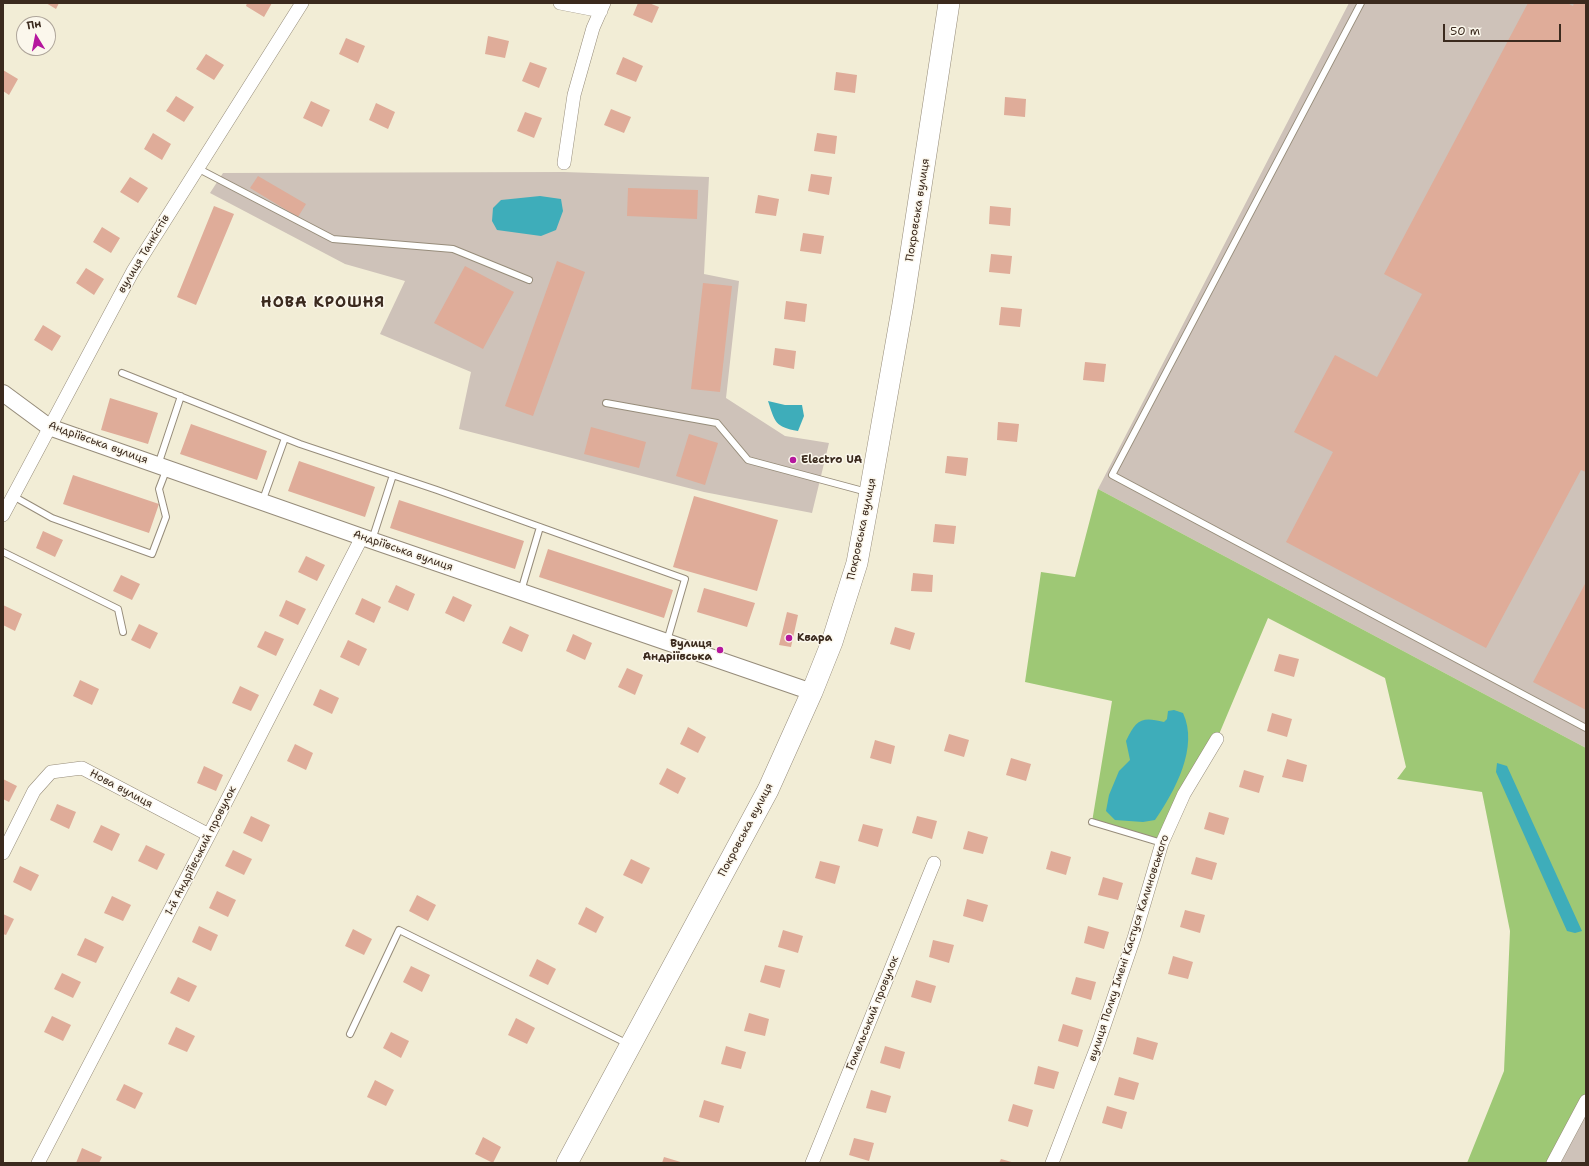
<!DOCTYPE html>
<meta charset="utf-8">
<style>
body{margin:0}
#map{position:relative;width:1589px;height:1166px;overflow:hidden;background:#f2edd6;font-family:"Shantell Sans",sans-serif}
canvas{display:block}
.frame{position:absolute;inset:0;border:4px solid #3b2a1e;pointer-events:none}
.north{position:absolute;left:16px;top:16px;width:40px;height:40px;box-sizing:border-box;background:#fbf7ec;border:1px solid #aea59a;border-radius:50%;rotate:350deg;font-size:11px;font-weight:700;line-height:16px;text-align:center;color:#3b2a1e}
.north::after{content:'';display:block;margin:auto;width:14px;height:18px;background:#b5179e;clip-path:polygon(50% 0,100% 100%,50% 72%,0 100%)}
.scale{position:absolute;left:1443px;top:24px;width:118px;height:18px;box-sizing:border-box;border:2px solid #3b2a1e;border-top:0;padding-left:5px;font-size:12px;line-height:14px;white-space:nowrap;color:#3b2a1e;-webkit-text-stroke:3px #fbf7ec;paint-order:stroke}
</style>
<div id="map">
<canvas width="1589" height="1166"></canvas>
<div class="frame"></div>
<div class="north">Пн</div>
<div class="scale">50 m</div>
</div>
<script>
const g = document.querySelector('canvas').getContext('2d');
g.lineJoin = 'round';
function paint(path, color) { g.fillStyle = color; g.fill(path, 'evenodd'); }
function trace(path, color, width, dash) { g.strokeStyle = color; g.lineWidth = width; g.lineCap = dash ? 'butt' : 'round'; g.setLineDash(dash || []); g.stroke(path); }
function label(font, color, halo, rows, align = 'center') {
  g.font = font + ' "Shantell Sans",sans-serif'; g.lineWidth = 3; g.setLineDash([]); g.textBaseline = 'middle'; g.strokeStyle = halo; g.fillStyle = color; for (const [text, x, y, turn = 0] of rows) {
    g.save(); g.translate(x, y); g.rotate((+turn || 0) * Math.PI / 180); g.textAlign = isNaN(turn) ? turn : align; if (halo) g.strokeText(text, 0, 0); g.fillText(text, 0, 0); g.restore();
  }
}
paint(new Path2D(`
 M 1349,3 L 1586,3 L 1586,748 L 1098,489 Z
 M 564,172 L 709,177 L 704,274 L 739,281 L 726,398 L 785,436 L 829,443 L 812,513 L 704,492 L 459,429 L 471,372 L 380,334 L 405,281 L 345,264 L 210,193 L 223,173 Z
 M 1586,1101 L 1586,1163 L 1553,1163 Z`), '#cec2b9');
paint(new Path2D(`
 M 1098,489 L 1586,748 L 1586,1101 L 1553,1163 L 1467,1163 L 1504,1071 L 1510,931 L 1482,792 L 1397,779 L 1406,767 L 1385,678 L 1268,618 L 1217,739 L 1162,843 L 1092,822 L 1112,701 L 1025,682 L 1041,572 L 1075,577 Z`), '#9ec875');
paint(new Path2D(`
 M 540,196 L 561,199 L 563,211 L 556,230 L 541,236 L 497,230 L 492,221 L 493,208 L 501,200 Z
 M 768,401 L 785,405 L 802,405 L 804,416 L 798,431 C 775,427 775,422 768,401 Z
 M 1174,710 L 1183,713 C 1199,747 1175,791 1155,820 L 1143,822 L 1115,820 L 1106,811 L 1109,795 L 1119,771 L 1130,760 L 1126,741 C 1136,720 1141,716 1164,722 L 1167,719 L 1168,711 Z
 M 1497,763 L 1507,766 L 1582,931 L 1575,933 L 1567,931 L 1496,772 Z`), '#3eadba');
paint(new Path2D(`
 M 46,3 L 59,3 L 56,9 Z
 M 247,3 L 272,3 L 264,17 L 246,6 Z
 M 638,3 L 649,3 L 659,7 L 652,23 L 633,15 Z
 M 1528,3 L 1567,3 L 1573,6 L 1574,3 L 1586,3 L 1586,472 L 1581,470 L 1486,648 L 1286,542 L 1333,452 L 1294,432 L 1335,355 L 1377,377 L 1422,294 L 1384,274 Z
 M 488,36 L 509,41 L 505,58 L 485,54 Z
 M 346,38 L 365,46 L 358,63 L 339,54 Z
 M 206,54 L 224,65 L 214,80 L 196,69 Z
 M 623,57 L 643,66 L 636,82 L 616,74 Z
 M 530,62 L 547,68 L 539,88 L 522,81 Z
 M 3,70 L 18,79 L 9,95 L 3,91 Z
 M 836,72 L 857,75 L 855,93 L 834,90 Z
 M 176,96 L 194,107 L 184,122 L 166,111 Z
 M 1005,97 L 1026,99 L 1025,117 L 1004,115 Z
 M 311,101 L 330,110 L 322,127 L 303,118 Z
 M 376,103 L 395,112 L 388,129 L 369,120 Z
 M 611,109 L 631,117 L 624,133 L 604,125 Z
 M 525,112 L 542,118 L 534,138 L 517,131 Z
 M 153,133 L 171,144 L 162,160 L 144,149 Z
 M 817,133 L 837,136 L 835,154 L 814,151 Z
 M 811,174 L 832,177 L 829,195 L 808,191 Z
 M 258,176 L 306,204 L 298,217 L 250,188 Z
 M 130,177 L 148,188 L 138,203 L 120,192 Z
 M 628,188 L 698,190 L 697,219 L 627,216 Z
 M 758,195 L 779,199 L 776,216 L 755,213 Z
 M 214,206 L 234,214 L 196,305 L 177,297 Z
 M 990,206 L 1011,208 L 1010,226 L 989,224 Z
 M 102,227 L 120,238 L 111,253 L 93,242 Z
 M 803,233 L 824,236 L 821,254 L 800,251 Z
 M 991,254 L 1012,256 L 1010,274 L 989,272 Z
 M 557,261 L 585,272 L 533,416 L 505,406 Z
 M 465,266 L 514,292 L 483,349 L 434,323 Z
 M 86,268 L 104,279 L 94,295 L 76,283 Z
 M 703,283 L 732,286 L 720,392 L 691,389 Z
 M 786,301 L 807,304 L 805,322 L 784,319 Z
 M 1001,307 L 1022,309 L 1020,327 L 999,325 Z
 M 43,325 L 61,336 L 52,351 L 34,340 Z
 M 775,348 L 796,351 L 794,369 L 773,365 Z
 M 1085,362 L 1106,364 L 1104,382 L 1083,380 Z
 M 110,398 L 158,413 L 148,444 L 101,430 Z
 M 998,422 L 1019,424 L 1017,442 L 997,440 Z
 M 191,424 L 267,451 L 257,480 L 180,454 Z
 M 591,427 L 646,442 L 639,468 L 584,454 Z
 M 689,434 L 718,443 L 705,485 L 676,476 Z
 M 947,456 L 968,458 L 966,476 L 945,473 Z
 M 299,461 L 375,487 L 365,517 L 288,491 Z
 M 73,475 L 159,504 L 149,533 L 63,504 Z
 M 694,496 L 778,520 L 757,591 L 673,567 Z
 M 399,500 L 524,541 L 515,569 L 390,528 Z
 M 935,524 L 956,526 L 954,544 L 933,542 Z
 M 43,531 L 63,540 L 55,557 L 36,548 Z
 M 548,549 L 673,590 L 664,618 L 539,577 Z
 M 306,556 L 325,565 L 317,581 L 298,572 Z
 M 913,573 L 933,575 L 932,592 L 911,591 Z
 M 121,575 L 140,584 L 132,600 L 113,591 Z
 M 1586,582 L 1586,710 L 1533,682 Z
 M 396,585 L 415,594 L 408,611 L 388,602 Z
 M 704,588 L 755,603 L 747,627 L 697,612 Z
 M 453,596 L 472,605 L 464,622 L 445,613 Z
 M 362,598 L 381,607 L 374,623 L 355,614 Z
 M 286,600 L 306,609 L 298,625 L 279,616 Z
 M 3,605 L 22,614 L 15,631 L 3,625 Z
 M 787,612 L 798,615 L 791,647 L 779,645 Z
 M 139,624 L 158,633 L 150,649 L 131,640 Z
 M 510,626 L 529,635 L 522,652 L 502,643 Z
 M 895,627 L 915,633 L 910,650 L 890,644 Z
 M 265,631 L 284,639 L 276,656 L 257,647 Z
 M 573,634 L 592,643 L 585,660 L 566,651 Z
 M 348,640 L 367,649 L 359,666 L 340,657 Z
 M 1279,654 L 1299,659 L 1294,677 L 1274,671 Z
 M 627,668 L 643,675 L 635,695 L 618,687 Z
 M 80,680 L 99,689 L 92,705 L 73,696 Z
 M 240,686 L 259,695 L 251,711 L 232,703 Z
 M 320,689 L 339,698 L 332,714 L 313,705 Z
 M 1272,713 L 1292,719 L 1287,737 L 1267,731 Z
 M 688,727 L 706,737 L 698,753 L 680,744 Z
 M 949,734 L 969,740 L 964,757 L 944,751 Z
 M 875,740 L 895,746 L 891,764 L 870,758 Z
 M 295,744 L 313,753 L 306,770 L 287,761 Z
 M 1011,758 L 1031,764 L 1026,781 L 1006,775 Z
 M 1287,759 L 1307,765 L 1303,782 L 1282,777 Z
 M 204,766 L 223,775 L 216,791 L 197,783 Z
 M 667,768 L 686,778 L 678,794 L 659,784 Z
 M 1244,770 L 1264,776 L 1259,793 L 1239,787 Z
 M 3,779 L 17,786 L 9,802 L 3,799 Z
 M 57,804 L 76,812 L 69,829 L 50,820 Z
 M 1209,812 L 1229,818 L 1224,835 L 1204,829 Z
 M 251,816 L 270,825 L 262,842 L 243,833 Z
 M 917,816 L 937,821 L 932,839 L 912,833 Z
 M 863,824 L 883,829 L 878,847 L 858,841 Z
 M 101,825 L 120,834 L 112,851 L 93,842 Z
 M 968,831 L 988,837 L 983,854 L 963,849 Z
 M 146,845 L 165,854 L 157,870 L 138,861 Z
 M 233,850 L 252,859 L 244,875 L 225,866 Z
 M 1051,851 L 1071,857 L 1066,875 L 1046,869 Z
 M 1196,857 L 1217,863 L 1212,880 L 1191,874 Z
 M 631,859 L 650,868 L 642,884 L 623,875 Z
 M 820,861 L 840,866 L 835,884 L 815,878 Z
 M 20,866 L 39,875 L 31,891 L 13,882 Z
 M 1103,877 L 1123,883 L 1118,900 L 1098,895 Z
 M 217,891 L 236,900 L 228,917 L 209,908 Z
 M 417,895 L 436,905 L 428,921 L 409,911 Z
 M 112,896 L 131,905 L 123,921 L 104,913 Z
 M 967,899 L 988,905 L 983,922 L 963,916 Z
 M 586,907 L 604,917 L 596,933 L 578,924 Z
 M 1185,910 L 1205,915 L 1200,933 L 1180,927 Z
 M 3,914 L 14,919 L 6,935 L 3,934 Z
 M 199,926 L 218,935 L 211,951 L 192,942 Z
 M 1088,926 L 1109,932 L 1104,949 L 1084,943 Z
 M 353,929 L 372,939 L 364,955 L 345,946 Z
 M 783,930 L 803,936 L 798,953 L 778,947 Z
 M 85,938 L 104,947 L 96,963 L 77,955 Z
 M 933,940 L 954,945 L 949,963 L 929,957 Z
 M 1173,956 L 1193,962 L 1188,979 L 1168,974 Z
 M 537,959 L 556,969 L 548,985 L 529,976 Z
 M 765,965 L 785,970 L 780,988 L 760,982 Z
 M 411,966 L 430,975 L 422,992 L 403,982 Z
 M 62,973 L 81,982 L 73,998 L 54,989 Z
 M 178,977 L 197,986 L 189,1002 L 170,993 Z
 M 1076,977 L 1096,982 L 1091,1000 L 1071,994 Z
 M 916,980 L 936,986 L 931,1003 L 911,997 Z
 M 749,1013 L 769,1019 L 765,1036 L 744,1031 Z
 M 52,1016 L 71,1025 L 63,1041 L 44,1032 Z
 M 516,1018 L 535,1028 L 527,1044 L 508,1035 Z
 M 1063,1024 L 1083,1030 L 1078,1047 L 1058,1041 Z
 M 176,1027 L 195,1036 L 187,1052 L 168,1044 Z
 M 391,1032 L 409,1041 L 401,1058 L 383,1048 Z
 M 1137,1037 L 1158,1043 L 1153,1060 L 1133,1054 Z
 M 726,1046 L 746,1052 L 741,1069 L 721,1064 Z
 M 885,1046 L 905,1052 L 900,1069 L 880,1063 Z
 M 1038,1066 L 1059,1072 L 1054,1089 L 1034,1084 Z
 M 1119,1077 L 1139,1083 L 1134,1100 L 1114,1095 Z
 M 375,1080 L 394,1090 L 386,1106 L 367,1097 Z
 M 124,1084 L 143,1093 L 135,1109 L 116,1100 Z
 M 871,1090 L 891,1096 L 886,1113 L 866,1108 Z
 M 704,1100 L 724,1106 L 719,1123 L 699,1117 Z
 M 1013,1104 L 1033,1110 L 1028,1127 L 1008,1121 Z
 M 1107,1106 L 1127,1112 L 1122,1129 L 1102,1123 Z
 M 483,1137 L 501,1147 L 493,1163 L 475,1154 Z
 M 854,1138 L 874,1143 L 869,1161 L 849,1155 Z
 M 82,1148 L 102,1157 L 99,1163 L 76,1163 Z
 M 664,1157 L 684,1163 L 662,1163 Z
 M 1001,1159 L 1015,1163 L 999,1163 Z`), '#dfac99');
const service = new Path2D(`
 M 1361,3 L 1112,475 L 1586,728
 M 197,168 L 333,239 L 453,249 L 529,280
 M 122,373 L 300,444 L 437,490 L 685,579 L 667,641
 M 606,403 L 717,423 L 748,460 L 867,492
 M 158,465 L 181,396
 M 13,496 L 52,518 L 152,554 L 166,517 L 159,489 L 167,468
 M 262,502 L 285,438
 M 372,540 L 393,475
 M 3,552 L 118,609 L 123,632
 M 521,591 L 540,527
 M 1092,822 L 1162,843
 M 350,1034 L 399,930 L 628,1044`);
const minor = new Path2D(`
 M 560,3 L 601,11
 M 564,163 L 574,95 L 593,28 L 604,3
 M 3,515 L 133,271 L 302,3
 M 3,853 L 34,791 L 51,772 L 82,768 L 209,835
 M 38,1163 L 209,835 L 362,537
 M 812,1163 L 934,863
 M 1052,1163 L 1098,1044 L 1134,938 L 1162,843 L 1184,794 L 1217,739
 M 1553,1163 L 1586,1101`);
const tertiary = new Path2D(`
 M 3,393 L 49,427 L 362,537 L 812,692`);
const trunk = new Path2D(`
 M 567,1163 L 768,790 L 812,692 L 832,642 L 857,563 L 870,492 L 903,304 L 949,3`);
trace(service, '#968c7a', 8);
trace(minor, '#968c7a', 14);
trace(tertiary, '#968c7a', 18);
trace(trunk, '#968c7a', 22);
trace(service, '#fff', 6);
trace(minor, '#fff', 13);
trace(tertiary, '#fff', 16);
trace(trunk, '#fff', 21);
for (const [x, y, r, color] of [
 [793,460,4,"#b5179e"],
 [789,638,4,"#b5179e"],
 [720,650,4,"#b5179e"]
]) { const dot = new Path2D(); dot.arc(x, y, r, 0, 2 * Math.PI); g.fillStyle = color; g.fill(dot); trace(dot, '#fbf7ec', 1.5); }
label('11px', '#3b2a1e', '#fbf7ec', [
 ["Покровська вулиця",918,210,-81],
 ["вулиця Танкістів",144,254,-59],
 ["Андріївська вулиця",98,443,20],
 ["Покровська вулиця",862,529,-78],
 ["Андріївська вулиця",403,551,19],
 ["Нова вулиця",121,789,28],
 ["Покровська вулиця",746,830,-62],
 ["1-й Андріївський провулок",201,851,-63],
 ["вулиця Полку Імені Кастуся Калиновського",1129,948,-72],
 ["Гомельський провулок",873,1013,-68]
]);
label('bold 11px', '#3b2a1e', '#fbf7ec', [
 ["Electro UA",801,460],
 ["Квара",797,638],
 ["Вулиця",712,644,"right"],
 ["Андріївська",712,657,"right"]
], 'left');
g.letterSpacing = '1px';
label('bold 15px', '#3b2a1e', '#fbf7ec', [
 ["НОВА КРОШНЯ",323,303]
]);
g.letterSpacing = '0px';
</script>
